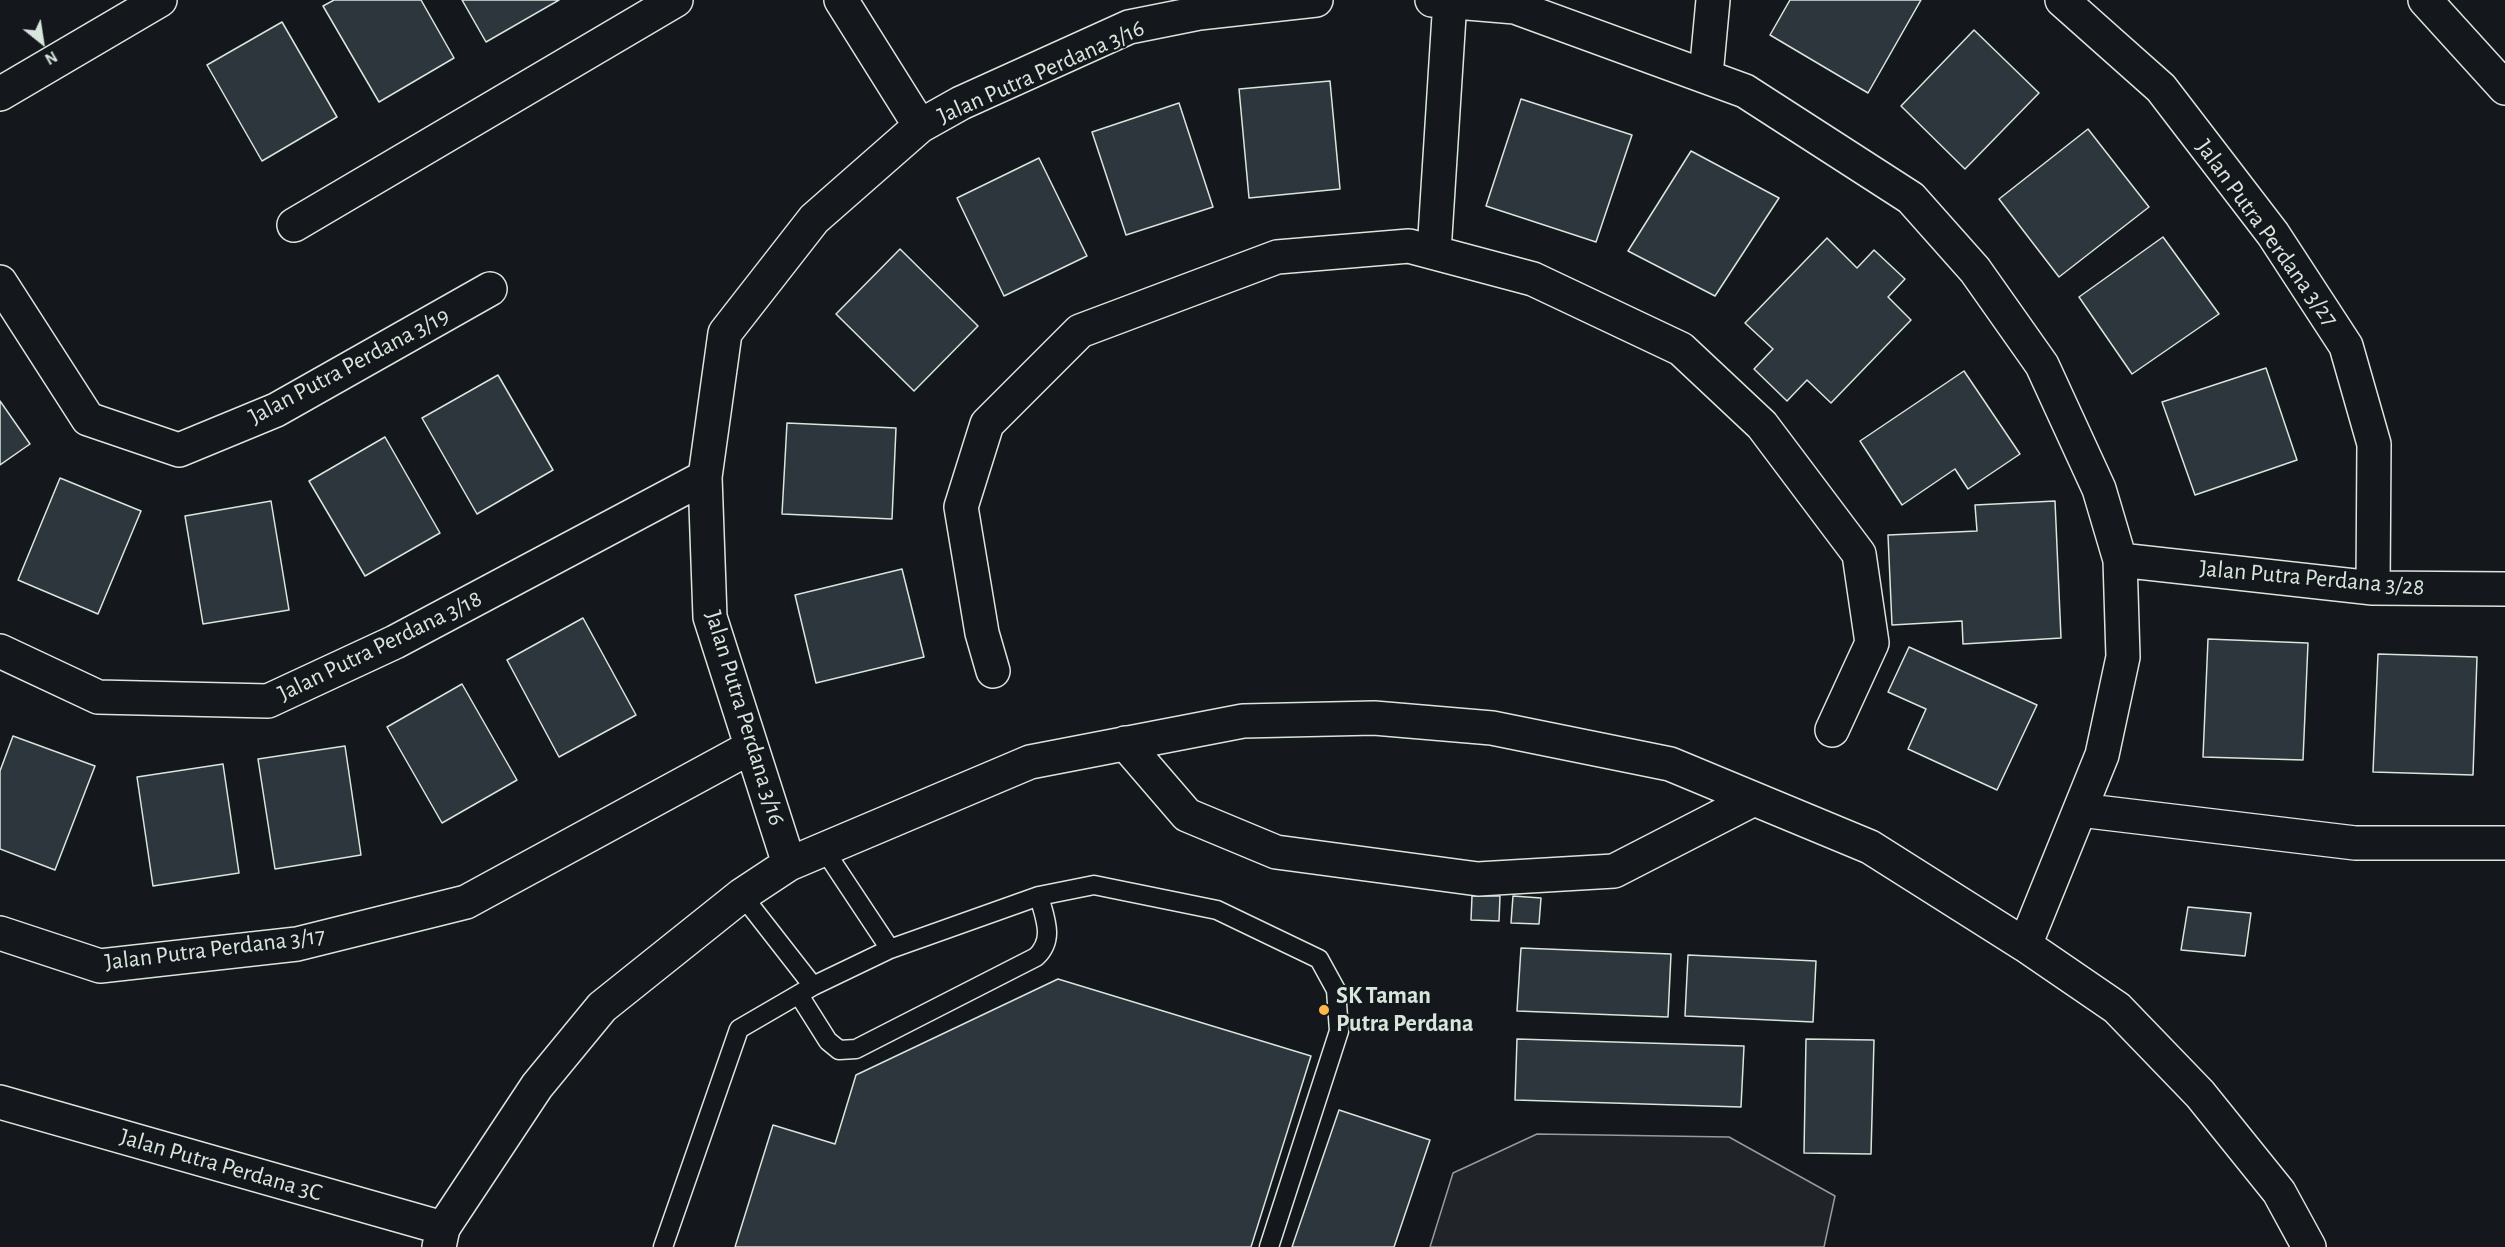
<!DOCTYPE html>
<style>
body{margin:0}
#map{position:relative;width:2505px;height:1247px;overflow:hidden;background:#14181c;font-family:"Alegreya Sans",sans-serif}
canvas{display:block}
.north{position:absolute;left:12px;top:12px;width:60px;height:60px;-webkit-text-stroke:4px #14181c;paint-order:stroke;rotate:150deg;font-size:16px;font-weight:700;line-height:24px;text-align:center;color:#d8e6dc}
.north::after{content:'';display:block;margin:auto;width:21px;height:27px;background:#d8e6dc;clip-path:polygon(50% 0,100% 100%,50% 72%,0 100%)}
</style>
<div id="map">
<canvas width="2505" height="1247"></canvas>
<div class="north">N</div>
</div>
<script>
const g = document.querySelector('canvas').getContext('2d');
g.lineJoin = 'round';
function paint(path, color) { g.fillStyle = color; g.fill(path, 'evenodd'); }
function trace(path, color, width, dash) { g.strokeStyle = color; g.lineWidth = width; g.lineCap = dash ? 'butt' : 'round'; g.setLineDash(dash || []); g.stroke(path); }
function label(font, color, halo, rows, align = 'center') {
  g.font = font + ' "Alegreya Sans",sans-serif'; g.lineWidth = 4.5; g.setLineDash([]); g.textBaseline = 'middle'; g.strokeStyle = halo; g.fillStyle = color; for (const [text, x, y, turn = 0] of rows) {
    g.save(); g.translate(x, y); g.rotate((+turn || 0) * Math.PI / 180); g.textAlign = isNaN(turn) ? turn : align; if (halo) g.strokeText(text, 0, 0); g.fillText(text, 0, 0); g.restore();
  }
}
const green = new Path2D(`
 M 1537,1134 L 1729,1137 L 1835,1196 L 1824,1247 L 1430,1247 L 1453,1173 Z`);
paint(green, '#202428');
trace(green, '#939e99', 1.5);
const building = new Path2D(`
 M 334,0 L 421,0 L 454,58 L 379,102 L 323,6 Z
 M 462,0 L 559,0 L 486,42 Z
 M 1790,0 L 1921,0 L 1868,93 L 1770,35 Z
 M 282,22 L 337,117 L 262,161 L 207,65 Z
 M 1974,30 L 2039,93 L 1965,169 L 1901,106 Z
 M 1330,81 L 1340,189 L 1249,198 L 1239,89 Z
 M 1521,99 L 1632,135 L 1596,242 L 1486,206 Z
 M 1179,103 L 1213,207 L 1126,235 L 1092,132 Z
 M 2088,129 L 2149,207 L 2059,277 L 1999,199 Z
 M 1691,151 L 1779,198 L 1715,296 L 1628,251 Z
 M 1039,158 L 1087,256 L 1004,296 L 957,198 Z
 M 2163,237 L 2219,314 L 2132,374 L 2079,297 Z
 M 1827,238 L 1857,268 L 1874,250 L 1905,279 L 1888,297 L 1911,320 L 1831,403 L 1807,380 L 1787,401 L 1754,369 L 1773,349 L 1745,323 Z
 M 900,249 L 978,326 L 914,391 L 836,314 Z
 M 2266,368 L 2297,460 L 2195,495 L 2162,402 Z
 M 1964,371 L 2020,454 L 1968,489 L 1955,469 L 1902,505 L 1860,441 Z
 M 498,375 L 553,470 L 477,514 L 422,418 Z
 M 0,401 L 30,444 L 0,465 Z
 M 787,423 L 896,428 L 892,519 L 782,514 Z
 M 385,437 L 440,533 L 365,576 L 309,481 Z
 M 60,478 L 141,511 L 98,614 L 18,580 Z
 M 271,501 L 289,610 L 203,624 L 185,516 Z
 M 2055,501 L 2061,638 L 1963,644 L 1962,621 L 1892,625 L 1888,535 L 1977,531 L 1975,505 Z
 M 902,569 L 924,657 L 816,683 L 795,595 Z
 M 583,618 L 636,715 L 559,757 L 507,660 Z
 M 2208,639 L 2308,643 L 2303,760 L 2203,757 Z
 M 1909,647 L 2037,705 L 1997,790 L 1908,749 L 1926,709 L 1888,692 Z
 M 2378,654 L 2477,657 L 2473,775 L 2373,772 Z
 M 462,684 L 517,780 L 442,823 L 387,727 Z
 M 13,736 L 95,766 L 55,870 L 0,849 L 0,771 Z
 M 345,746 L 361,855 L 275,869 L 258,759 Z
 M 223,764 L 239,873 L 153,886 L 137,777 Z
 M 1472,896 L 1500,896 L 1499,921 L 1471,920 Z
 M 1513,896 L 1541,898 L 1539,924 L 1511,923 Z
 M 2188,907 L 2251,913 L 2245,956 L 2181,950 Z
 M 1521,948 L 1671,954 L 1668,1017 L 1517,1011 Z
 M 1688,955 L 1816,961 L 1813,1022 L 1685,1016 Z
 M 1058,979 L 1311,1056 L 1251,1247 L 735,1247 L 773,1125 L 835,1144 L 856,1075 Z
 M 1517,1039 L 1744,1046 L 1741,1107 L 1515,1100 Z
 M 1806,1039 L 1874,1040 L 1871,1154 L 1804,1153 Z
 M 1339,1110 L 1430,1140 L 1394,1247 L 1292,1247 Z`);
paint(building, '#2c363c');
trace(building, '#d8e6dc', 1.5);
const lane = new Path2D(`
 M 823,848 L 890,949
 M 742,895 L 813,986
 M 799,995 L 828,1041 L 839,1050 L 856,1049 L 1036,957 C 1055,939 1045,919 1039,896
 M 663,1247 L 739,1029 L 813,986 L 890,949 L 1039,896 L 1094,885 L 1217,910 L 1319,959 L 1336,990 L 1339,1031 L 1269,1247`);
const street = new Path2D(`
 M 841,0 L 920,126
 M 1432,0 L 1515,7 L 1745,91 L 1911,198 L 1975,270 L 2042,365 L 2099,489 L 2120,560 L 2123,657 L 2102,755 L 2025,945
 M 2062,0 L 2161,88 L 2273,234 L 2346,346 L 2374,444 L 2373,588
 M 1706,75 L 1713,0
 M 0,94 L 160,0
 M 294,225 L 676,0
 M 1434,252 L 1450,0
 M 0,282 L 88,419 L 179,450 L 276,410 L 490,289
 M 2120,560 L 2373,588 L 2505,589
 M 0,651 L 98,697 L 268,701 L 395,642 L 705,477
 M 993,671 L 982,633 L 961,507 L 987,424 L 1080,331 L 1277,257 L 1409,246 L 1533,279 L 1681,349 L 1762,425 L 1859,554 L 1872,643 L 1832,730
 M 1125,743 L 1187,815 L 1276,852 L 1478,879 L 1614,871 L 1754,799
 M 2080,810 L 2355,843 L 2505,843
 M 789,864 L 710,617 L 705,477 L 725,333 L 814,219 L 920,126 L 961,103 L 1129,27 L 1199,13 L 1316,0
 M 0,933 L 100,966 L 297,944 L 466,902 L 751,747
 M 443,1228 L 537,1086 L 602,1007 L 742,895 L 789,864 L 1030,762 L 1243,721 L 1374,718 L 1492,728 L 1670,764 L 1870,847 L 2025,945 L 2117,1008 L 2200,1094 L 2279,1192 L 2309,1247`);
const secondary = new Path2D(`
 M 0,1102 L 443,1228 L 439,1247`);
const primary = new Path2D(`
 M 2425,0 L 2505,88`);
trace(lane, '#d8e6dc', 21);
trace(street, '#d8e6dc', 36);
trace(secondary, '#d8e6dc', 36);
trace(primary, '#d8e6dc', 36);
trace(lane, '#14181c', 18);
trace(street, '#14181c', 33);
trace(secondary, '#14181c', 33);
trace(primary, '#14181c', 33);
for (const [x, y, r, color] of [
 [1324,1010,6,"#ffb74d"]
]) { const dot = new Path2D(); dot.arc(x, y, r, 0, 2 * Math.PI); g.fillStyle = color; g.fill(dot); trace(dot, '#14181c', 2); }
label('24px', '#d8e6dc', '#14181c', [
 ["Jalan Putra Perdana 3/16",1041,72,-24],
 ["Jalan Putra Perdana 3/27",2267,233,54],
 ["Jalan Putra Perdana 3/19",349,366,-28],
 ["Jalan Putra Perdana 3/28",2312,578,5],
 ["Jalan Putra Perdana 3/18",380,646,-26],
 ["Jalan Putra Perdana 3/16",745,718,73],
 ["Jalan Putra Perdana 3/17",215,949,-7],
 ["Jalan Putra Perdana 3C",221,1165,16]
]);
label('bold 24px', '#d8e6dc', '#14181c', [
 ["SK Taman",1336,996],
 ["Putra Perdana",1336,1024]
], 'left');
</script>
